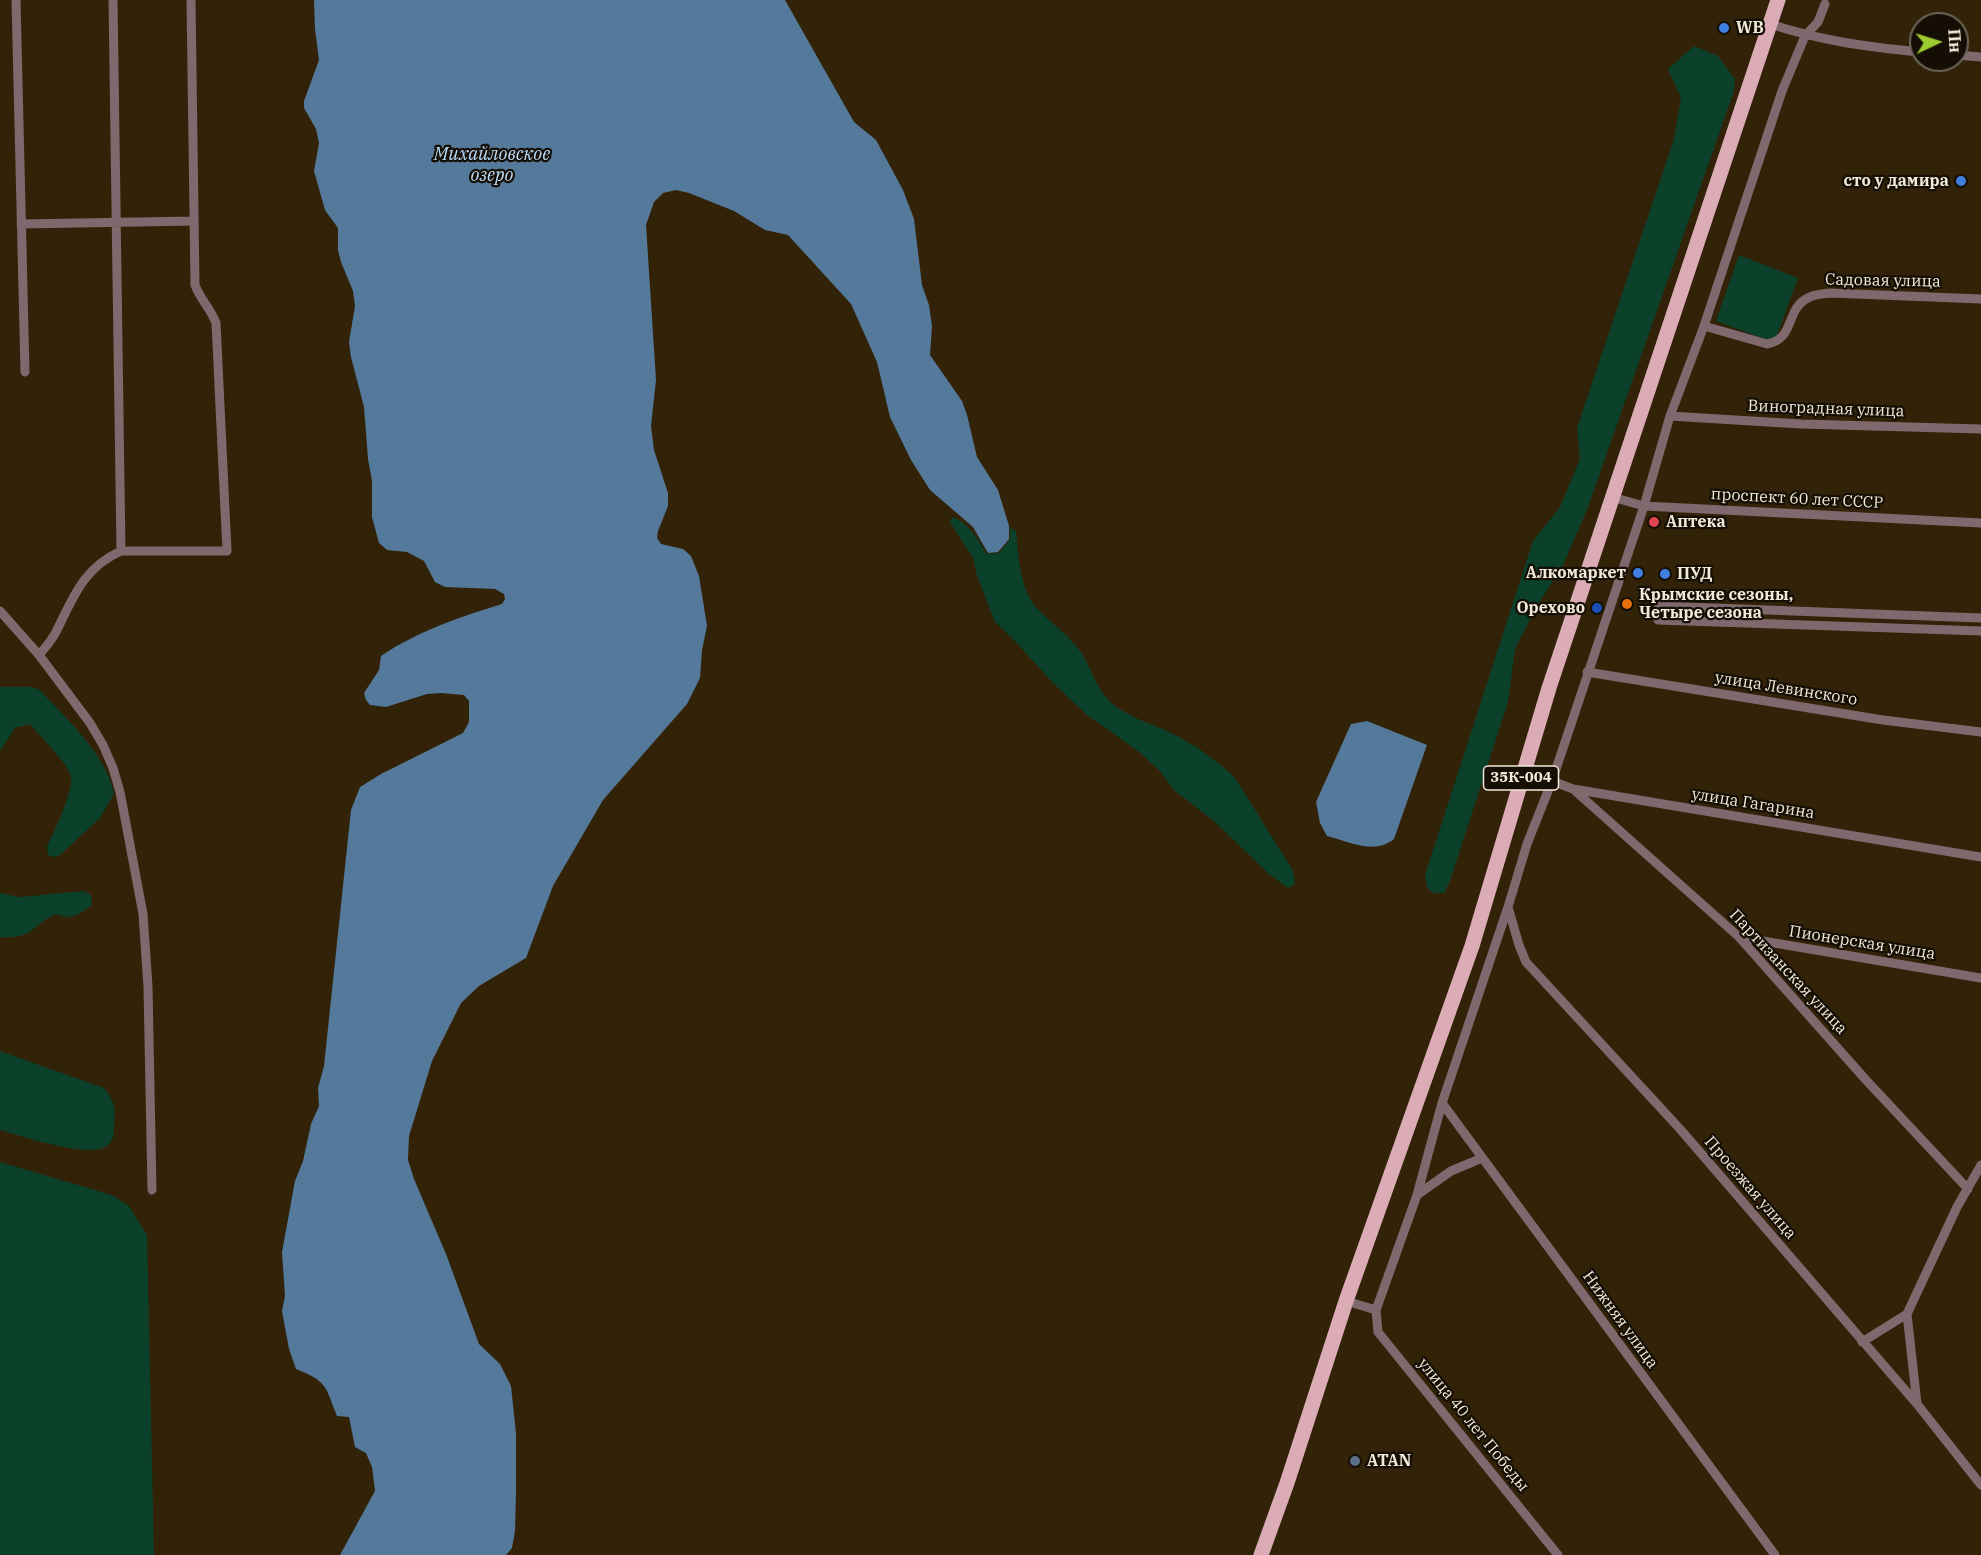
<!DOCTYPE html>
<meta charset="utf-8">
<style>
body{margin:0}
#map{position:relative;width:1981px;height:1555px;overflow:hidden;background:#322308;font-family:"IBM Plex Serif",serif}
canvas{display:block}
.north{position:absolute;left:1909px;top:12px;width:60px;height:60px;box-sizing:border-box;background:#140e04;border:2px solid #6d665a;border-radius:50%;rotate:86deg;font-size:16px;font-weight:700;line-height:24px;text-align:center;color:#f3e9da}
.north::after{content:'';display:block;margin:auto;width:21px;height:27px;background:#9cca31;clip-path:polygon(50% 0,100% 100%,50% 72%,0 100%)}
</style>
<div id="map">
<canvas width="1981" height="1555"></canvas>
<div class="north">Пн</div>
</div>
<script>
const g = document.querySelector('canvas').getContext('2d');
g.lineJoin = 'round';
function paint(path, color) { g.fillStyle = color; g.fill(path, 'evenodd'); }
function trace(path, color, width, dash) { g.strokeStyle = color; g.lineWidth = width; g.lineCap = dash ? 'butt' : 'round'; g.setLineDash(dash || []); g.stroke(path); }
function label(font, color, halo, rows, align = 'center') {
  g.font = font + ' "IBM Plex Serif",serif'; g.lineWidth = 4.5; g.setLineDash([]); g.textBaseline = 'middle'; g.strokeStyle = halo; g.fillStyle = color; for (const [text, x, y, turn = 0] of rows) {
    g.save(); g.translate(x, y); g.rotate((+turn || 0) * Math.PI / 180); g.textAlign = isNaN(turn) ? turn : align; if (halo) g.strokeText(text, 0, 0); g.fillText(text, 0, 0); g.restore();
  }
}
paint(new Path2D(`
 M 1694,46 L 1718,56 L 1735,79 L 1734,91 L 1587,510 L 1563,565 L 1537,606 L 1515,649 L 1508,702 L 1450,881 L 1444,893 L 1433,893 L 1427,887 L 1425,875 L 1533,541 L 1560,507 L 1580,459 L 1577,428 L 1674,139 L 1681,98 L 1668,69 Z
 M 1739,255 L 1798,278 L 1776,338 L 1765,339 L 1716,321 Z
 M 952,517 C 970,523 977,539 987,554 L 999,553 L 1010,539 L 1010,527 L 1016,531 C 1018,552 1020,589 1035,606 C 1049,622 1067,633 1080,651 C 1092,668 1096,691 1114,705 C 1130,718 1153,724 1171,733 C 1194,744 1217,760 1235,778 L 1292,869 L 1295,879 L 1294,885 L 1288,888 L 1269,874 L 1215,822 L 1174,790 L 1158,769 L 1138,751 L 1087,715 L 1054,684 L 1014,640 L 995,622 L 977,576 L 973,558 L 950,522 Z
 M 0,687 L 32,687 L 40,690 C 67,720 106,754 114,794 L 100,818 L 60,855 L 55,857 L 48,855 L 47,847 C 54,831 74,791 71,776 C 68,764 39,735 30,724 L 15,728 L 0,751 Z
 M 84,891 L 91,895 L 92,905 C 80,914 72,921 57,914 C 31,924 36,939 0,937 L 0,893 L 20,897 Z
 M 0,1051 L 104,1088 C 116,1103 115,1109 114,1127 C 114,1135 113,1143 105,1147 C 86,1158 22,1136 0,1130 Z
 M 0,1162 L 112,1195 L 129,1206 L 147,1235 L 154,1555 L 0,1555 Z`), '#0b402b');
paint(new Path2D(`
 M 314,0 L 785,0 L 854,122 L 876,140 L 903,190 L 914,219 L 922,285 L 929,305 L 932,326 L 930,355 L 962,401 L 967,415 L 977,457 L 998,490 L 1009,526 L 1009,539 L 998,552 L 988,553 L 973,527 L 930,490 L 911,460 L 890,417 L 877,362 L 851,304 L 788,235 L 765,230 L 734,211 L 689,193 L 676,190 L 663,193 L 654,202 L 646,225 L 656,380 L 651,426 L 654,450 L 668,493 L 668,506 L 658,531 L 657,538 L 661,544 L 683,549 L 691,556 L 699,576 L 707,626 L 702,650 L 700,678 L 687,704 L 603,800 L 553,886 L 526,958 L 479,986 L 461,1003 L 432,1061 L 409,1136 L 408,1160 L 414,1179 L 446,1254 L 479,1344 L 500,1364 L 511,1386 L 516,1433 L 516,1492 L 515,1531 L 512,1548 L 506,1555 L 340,1555 L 375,1491 L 372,1467 L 366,1453 L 355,1447 L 349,1417 L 337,1416 C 325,1386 328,1382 296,1369 L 289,1349 L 282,1311 L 285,1296 L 282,1252 L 295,1181 L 303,1161 L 311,1124 L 319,1106 L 318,1088 L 324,1066 L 351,810 L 360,787 L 381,774 L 463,733 L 469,722 L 469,701 L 464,695 L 441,693 L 427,694 L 386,707 L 370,705 L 366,700 L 364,693 L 379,670 L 381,656 C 418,631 460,617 502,604 L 505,599 L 504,594 L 495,589 L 445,587 L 435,582 L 424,561 L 407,552 L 387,550 L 379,543 L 372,517 L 372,481 L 368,459 L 364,407 L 351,357 L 349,342 L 355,306 L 353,291 L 341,262 L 338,250 L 338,228 L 325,210 L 314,171 L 319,143 L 316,129 L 304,108 L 304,101 L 319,60 L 315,29 Z
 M 1367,721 L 1427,745 L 1394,839 C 1374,855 1350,842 1327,836 L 1320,823 L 1316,802 L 1351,724 Z`), '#54799b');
trace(new Path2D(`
 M 16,0 L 25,372
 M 113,0 L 121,551
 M 1770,24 C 1822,41 1867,47 1921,52
 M 1957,55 L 1981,57
 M 21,224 L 194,221
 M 1704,326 L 1767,344 C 1795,339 1786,310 1806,299 C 1813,294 1822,294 1830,293 L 1981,299
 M 1670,416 L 1801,424 L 1981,429
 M 1612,497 L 1644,506 L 1981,523
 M 1659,606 L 1981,618
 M 0,611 L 39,655 L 90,723 L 103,745 L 113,768 L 120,792 L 143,914 L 148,987 L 152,1190
 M 1658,620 L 1981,631
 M 39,655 C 45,648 52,640 56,632 C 73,598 83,568 121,551 L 227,551 L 216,323 C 211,309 200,299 195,285 L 191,0
 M 1587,672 L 1883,720 L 1981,732
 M 1525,764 L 1552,781 L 1573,789 L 1981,857
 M 1573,789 L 1739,937 L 1866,1080 L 1968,1189
 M 1508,907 L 1519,945 L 1526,962 L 1680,1129 L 1917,1404 L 1981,1485
 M 1739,937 L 1981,978
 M 1442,1103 L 1775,1555
 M 1417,1195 L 1451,1171 L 1482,1158
 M 1346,1301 L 1376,1310
 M 1862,1342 L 1907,1314
 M 1917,1404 L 1907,1314 L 1957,1207 L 1981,1165
 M 1558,1555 L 1378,1332 L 1376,1310 L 1417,1195 L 1442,1103 L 1508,907 L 1527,844 L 1552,781 L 1644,506 L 1670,416 L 1704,326 L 1782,91 L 1805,36 L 1818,22 L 1825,4`), '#80696e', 9);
trace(new Path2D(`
 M 1261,1555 L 1287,1483 L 1346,1301 L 1472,946 L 1549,688 L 1778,0`), '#dcacb6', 15);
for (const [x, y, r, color] of [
 [1724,28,6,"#3f7fe0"],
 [1961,181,6,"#3f7fe0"],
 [1654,522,6,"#e0444e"],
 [1638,573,6,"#3f7fe0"],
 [1665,574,6,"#3f7fe0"],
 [1627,604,6,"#e8710a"],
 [1597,608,6,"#1a4fb4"],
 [1355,1461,6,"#5c6f8a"]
]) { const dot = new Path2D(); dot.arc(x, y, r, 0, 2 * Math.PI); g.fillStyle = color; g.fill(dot); trace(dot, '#140e04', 2); }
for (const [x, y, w] of [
 [1521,778,75]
]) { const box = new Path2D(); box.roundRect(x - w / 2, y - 12, w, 24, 4.5); g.fillStyle = '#140e04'; g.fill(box); trace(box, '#f3e9da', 1.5); }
label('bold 15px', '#f3e9da', null, [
 ["35К-004",1521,778]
]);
label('bold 16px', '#f3e9da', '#140e04', [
 ["WB",1736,28],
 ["сто у дамира",1949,181,"right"],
 ["Аптека",1666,522],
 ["Алкомаркет",1626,573,"right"],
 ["ПУД",1677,574],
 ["Крымские сезоны,",1639,595],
 ["Четыре сезона",1639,613],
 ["Орехово",1585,608,"right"],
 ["ATAN",1367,1461]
], 'left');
label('16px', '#f3e9da', '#140e04', [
 ["Садовая улица",1883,281,1],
 ["Виноградная улица",1826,409,2],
 ["проспект 60 лет СССР",1797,499,3],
 ["улица Левинского",1786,689,9],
 ["улица Гагарина",1753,804,9],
 ["Пионерская улица",1862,943,9],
 ["Партизанская улица",1788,972,47],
 ["Проезжая улица",1750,1188,49],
 ["Нижняя улица",1620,1320,54],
 ["улица 40 лет Победы",1473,1425,51]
]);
label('italic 18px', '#baddfd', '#140e04', [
 ["Михайловское",492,155],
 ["озеро",492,176]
]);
</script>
